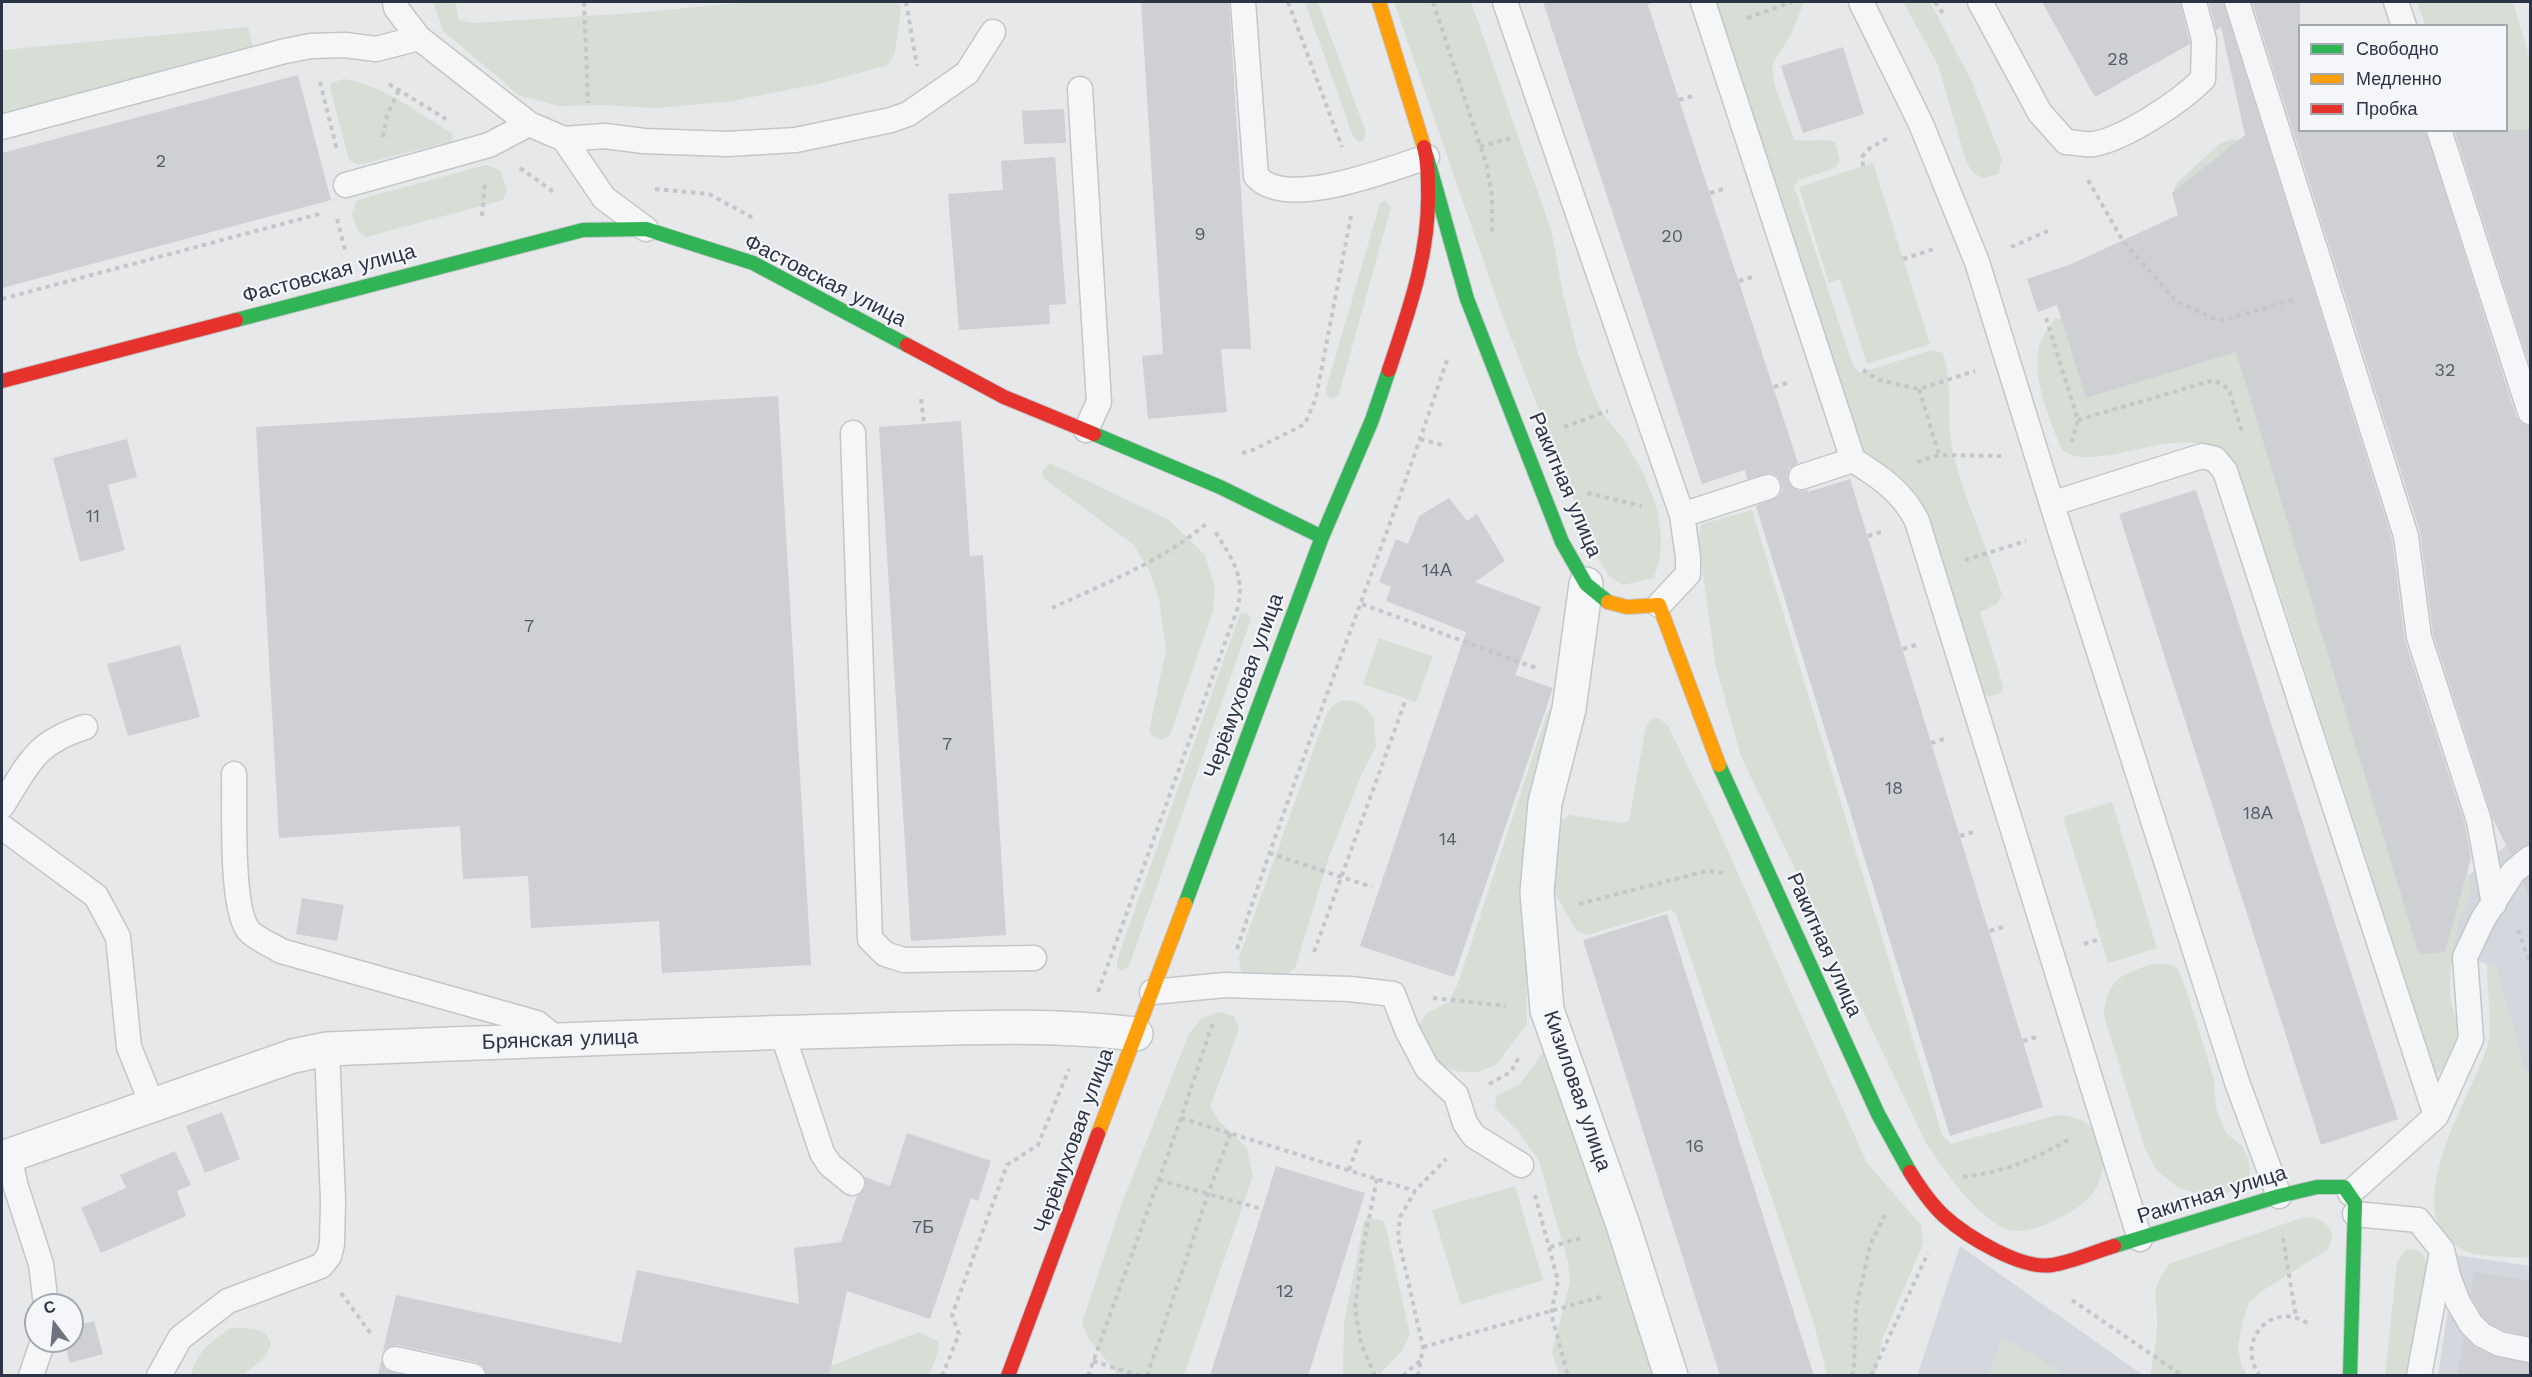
<!DOCTYPE html>
<meta charset="utf-8">
<style>
body{margin:0}
#map{position:relative;width:2532px;height:1377px;overflow:hidden;background:#e6e8ea;font-family:"Work Sans",sans-serif}
canvas{display:block}
.frame{position:absolute;inset:0;border:3px solid #2b3445;pointer-events:none}
.legend{position:absolute;left:2298px;top:24px;width:210px;height:108px;box-sizing:border-box;background:#f4f6f9;border:2px solid #a4a8b1;margin:0;padding:8px 10px;list-style:none;font-size:18px;color:#2b3445}
.legend li{display:flex;align-items:center;gap:12px;height:30px}
.legend b{width:30px;border:2px solid #a4a8b1}
.north{position:absolute;left:24px;top:1293px;width:60px;height:60px;box-sizing:border-box;background:#f4f6f9;border:2px solid #a4a8b1;border-radius:50%;rotate:344deg;font-size:16px;font-weight:700;line-height:24px;text-align:center;color:#2b3445}
.north::after{content:'';display:block;margin:auto;width:21px;height:27px;background:#6c737f;clip-path:polygon(50% 0,100% 100%,50% 72%,0 100%)}
</style>
<div id="map">
<canvas width="2532" height="1377"></canvas>
<div class="frame"></div>
<ul class="legend">
<li><b style="height:8px;background:#30b455"></b>Свободно</li>
<li><b style="height:8px;background:#ff9f0a"></b>Медленно</li>
<li><b style="height:8px;background:#e5322d"></b>Пробка</li>
</ul>
<div class="north">С</div>
</div>
<script>
const g = document.querySelector('canvas').getContext('2d');
g.lineJoin = 'round';
function paint(path, color) { g.fillStyle = color; g.fill(path, 'evenodd'); }
function trace(path, color, width, dash) { g.strokeStyle = color; g.lineWidth = width; g.lineCap = dash ? 'butt' : 'round'; g.setLineDash(dash || []); g.stroke(path); }
function label(font, color, halo, rows, align = 'center') {
  g.font = font + ' "Work Sans",sans-serif'; g.lineWidth = 4.5; g.setLineDash([]); g.textBaseline = 'middle'; g.strokeStyle = halo; g.fillStyle = color; for (const [text, x, y, turn = 0] of rows) {
    g.save(); g.translate(x, y); g.rotate((+turn || 0) * Math.PI / 180); g.textAlign = isNaN(turn) ? turn : align; if (halo) g.strokeText(text, 0, 0); g.fillText(text, 0, 0); g.restore();
  }
}
paint(new Path2D(`
 M 2530,827 L 2530,1236 L 2496,966 L 2445,952 L 2466,877 Z
 M 1960,1246 L 2143,1375 L 1917,1376 Z
 M 2456,1255 L 2530,1266 L 2530,1375 L 2438,1376 Z`), '#d4d7dd');
paint(new Path2D(`
 M 433,2 L 455,2 L 459,20 L 473,23 L 635,13 L 748,2 L 897,2 L 901,7 L 895,53 L 888,65 L 818,84 L 732,101 L 658,108 L 600,105 L 559,106 L 520,96 L 443,31 Z
 M 1305,2 L 1318,2 L 1366,132 L 1364,140 L 1359,142 L 1353,136 Z
 M 1394,2 L 1471,2 L 1552,233 L 1562,289 L 1578,354 L 1598,405 L 1606,418 L 1624,440 L 1643,472 L 1657,508 L 1661,537 L 1660,558 L 1654,578 L 1623,585 L 1609,576 L 1593,550 L 1501,312 Z
 M 1713,2 L 1804,2 L 1791,34 L 1772,65 L 1775,86 L 1794,139 C 1807,143 1821,138 1835,142 L 1840,160 L 1835,168 L 1799,180 L 1794,186 L 1853,366 L 1860,373 L 1932,350 L 1943,353 C 1954,387 1945,422 1954,457 C 1966,504 1988,548 2002,595 L 1997,604 L 1980,612 L 2003,686 L 2001,693 L 1989,697 L 1982,692 L 1928,519 L 1860,451 Z
 M 1903,2 L 1930,2 L 1972,82 L 2002,159 L 1998,174 L 1984,178 L 1975,174 L 1967,164 L 1938,65 Z
 M 2417,2 L 2513,2 L 2530,59 L 2530,347 L 2459,131 L 2506,130 L 2506,26 L 2425,25 Z
 M 248,27 L 255,55 L 2,118 L 2,50 Z
 M 344,79 C 384,85 418,113 453,134 L 452,141 L 359,165 L 349,160 L 330,88 L 331,83 Z
 M 2233,139 L 2245,141 L 2281,325 L 2403,642 L 2471,884 L 2466,908 L 2459,918 L 2450,973 L 2450,997 L 2459,1030 L 2453,1052 L 2443,1069 L 2436,1074 L 2284,605 L 2233,460 C 2190,420 2129,461 2080,457 C 2074,457 2068,453 2062,450 C 2049,418 2031,378 2040,343 C 2043,335 2050,326 2054,319 L 2063,318 L 2185,224 L 2174,190 L 2176,184 L 2219,144 Z
 M 1873,163 L 1930,344 L 1867,364 L 1840,279 L 1829,283 L 1799,187 Z
 M 486,165 L 500,170 L 507,190 L 503,200 L 366,237 L 358,231 L 352,214 L 357,200 Z
 M 1385,200 L 1391,207 L 1339,394 L 1332,399 L 1327,397 L 1326,389 L 1380,203 Z
 M 1050,463 L 1169,520 L 1205,555 L 1215,587 L 1213,611 L 1170,735 L 1162,740 L 1153,737 L 1149,731 L 1166,650 L 1159,599 L 1150,572 L 1134,545 L 1043,478 L 1042,472 Z
 M 1752,510 L 1942,1135 L 1951,1144 L 2058,1115 C 2086,1117 2093,1127 2107,1150 C 2104,1163 2102,1178 2095,1190 C 2084,1210 2025,1241 2003,1228 C 1970,1209 1947,1174 1926,1143 L 1741,756 L 1716,667 L 1698,539 L 1702,524 Z
 M 1243,613 L 1248,614 L 1251,619 L 1129,966 L 1122,971 L 1117,968 L 1117,960 L 1240,614 Z
 M 1379,638 L 1433,656 L 1416,702 L 1363,684 Z
 M 1342,700 L 1357,702 L 1367,709 L 1374,720 L 1376,747 L 1362,773 L 1329,857 L 1295,968 L 1284,976 L 1248,977 L 1240,969 L 1239,957 L 1325,718 L 1331,707 Z
 M 1548,710 L 1556,711 L 1525,904 L 1527,1024 L 1496,1065 L 1478,1072 L 1460,1072 L 1432,1063 L 1414,1033 L 1426,1014 L 1449,1002 L 1458,983 Z
 M 1659,718 L 1668,726 L 1715,822 L 1867,1163 L 1921,1225 L 1923,1244 L 1883,1337 L 1875,1375 L 1827,1375 L 1814,1324 L 1676,914 L 1671,910 L 1587,935 L 1576,930 L 1551,886 L 1561,821 L 1569,815 L 1620,823 L 1629,821 L 1646,726 L 1650,720 Z
 M 2112,802 L 2157,948 L 2108,963 L 2063,817 Z
 M 2487,962 L 2496,965 L 2525,1069 L 2530,1071 L 2530,1258 C 2515,1257 2485,1257 2471,1253 C 2386,1223 2473,1095 2488,1045 C 2492,1030 2487,981 2487,962 Z
 M 2152,964 L 2168,964 L 2178,969 L 2186,989 L 2214,1079 L 2216,1108 L 2226,1133 L 2242,1146 L 2248,1158 L 2250,1171 L 2247,1183 L 2229,1192 L 2201,1195 L 2178,1187 L 2157,1171 L 2145,1149 L 2104,1016 C 2106,980 2120,975 2152,964 Z
 M 1218,1012 L 1234,1016 L 1239,1029 L 1210,1107 L 1220,1122 L 1247,1148 L 1253,1176 L 1184,1375 L 1118,1375 L 1089,1339 L 1082,1323 L 1122,1203 L 1189,1034 L 1202,1018 Z
 M 1548,1046 L 1656,1375 L 1559,1375 L 1552,1352 L 1570,1282 L 1568,1262 L 1539,1161 L 1518,1131 L 1495,1108 L 1496,1096 L 1520,1084 Z
 M 1515,1186 L 1543,1280 L 1461,1305 L 1432,1210 Z
 M 2304,1217 C 2319,1218 2326,1220 2333,1235 L 2328,1249 L 2261,1292 L 2249,1302 L 2242,1324 L 2238,1347 L 2241,1365 L 2247,1375 L 2150,1375 C 2153,1360 2156,1343 2157,1327 C 2159,1295 2147,1295 2169,1264 Z
 M 1370,1219 L 1382,1220 L 1385,1224 L 1410,1334 L 1402,1351 L 1379,1375 L 1343,1375 L 1344,1323 L 1364,1221 Z
 M 2413,1249 C 2425,1254 2428,1260 2429,1273 L 2411,1375 L 2385,1376 L 2397,1262 L 2406,1250 Z
 M 231,1328 C 248,1329 265,1325 271,1344 L 265,1357 L 243,1375 L 191,1375 C 197,1352 211,1341 231,1328 Z
 M 919,1332 L 939,1342 L 937,1355 L 929,1375 L 815,1376 L 817,1371 Z
 M 2002,1337 L 2067,1375 L 1988,1375 Z`), '#d6ded6');
paint(new Path2D(`
 M 1141,2 L 1229,2 L 1251,349 L 1221,349 L 1227,412 L 1148,419 L 1142,356 L 1163,354 Z
 M 1543,2 L 1647,2 L 1798,463 L 1790,468 L 1787,475 L 1788,482 L 1798,491 L 1807,490 L 1808,492 L 1850,479 L 2043,1107 L 1950,1136 L 1756,506 L 1778,497 L 1782,491 L 1781,482 L 1777,476 L 1770,473 L 1747,479 L 1745,470 L 1702,484 Z
 M 2042,2 L 2180,2 L 2190,44 L 2095,97 Z
 M 2209,2 L 2223,2 L 2392,539 L 2405,641 L 2465,824 L 2471,858 L 2445,952 L 2419,954 L 2236,352 L 2086,398 L 2057,305 L 2038,312 L 2027,279 L 2069,265 L 2178,215 L 2172,193 L 2245,135 L 2221,27 L 2216,30 Z
 M 2252,2 L 2300,2 L 2300,130 L 2425,130 L 2516,416 L 2521,423 L 2530,426 L 2530,844 L 2521,847 L 2511,855 L 2493,819 L 2433,634 L 2420,532 Z
 M 1843,47 L 1864,114 L 1803,133 L 1781,66 Z
 M 298,75 L 331,200 L 2,288 L 2,153 Z
 M 1064,109 L 1066,143 L 1024,144 L 1022,111 Z
 M 2454,130 L 2530,130 L 2530,367 Z
 M 1055,157 L 1066,304 L 1049,305 L 1050,324 L 959,330 L 948,194 L 1003,190 L 1001,161 Z
 M 778,396 L 811,965 L 662,973 L 659,921 L 531,928 L 528,876 L 463,879 L 460,826 L 279,838 L 256,427 Z
 M 961,421 L 970,556 L 983,555 L 1006,935 L 911,941 L 879,427 Z
 M 127,439 L 137,477 L 108,485 L 125,550 L 80,562 L 53,458 Z
 M 2196,490 L 2398,1119 L 2321,1145 L 2119,514 Z
 M 1449,498 L 1467,521 L 1477,514 L 1505,561 L 1475,582 L 1541,607 L 1515,675 L 1553,688 L 1454,977 L 1360,946 L 1466,632 L 1386,601 L 1391,587 L 1379,582 L 1396,539 L 1408,544 L 1419,516 Z
 M 180,645 L 200,717 L 128,736 L 107,664 Z
 M 2530,876 L 2530,897 L 2523,882 Z
 M 302,898 L 344,905 L 337,941 L 296,934 Z
 M 1667,914 L 1814,1376 L 1720,1376 L 1583,940 Z
 M 222,1112 L 240,1159 L 205,1173 L 186,1126 Z
 M 907,1133 L 991,1161 L 978,1201 L 971,1198 L 930,1319 L 847,1291 L 829,1376 L 487,1376 L 483,1366 L 476,1362 L 398,1345 L 390,1346 L 383,1351 L 396,1295 L 621,1343 L 637,1270 L 799,1304 L 794,1248 L 841,1242 L 857,1196 L 866,1186 L 865,1177 L 890,1186 Z
 M 175,1151 L 191,1185 L 177,1191 L 186,1216 L 101,1253 L 81,1208 L 126,1188 L 120,1175 Z
 M 1276,1166 L 1365,1193 L 1308,1376 L 1210,1376 Z
 M 2474,1272 L 2530,1281 L 2530,1336 L 2505,1330 L 2490,1323 L 2482,1315 L 2471,1295 Z
 M 94,1321 L 103,1354 L 70,1363 L 64,1341 L 72,1341 L 72,1327 Z
 M 2464,1337 L 2475,1348 L 2494,1357 L 2530,1364 L 2530,1376 L 2457,1376 Z
 M 381,1361 L 386,1370 L 404,1376 L 378,1376 Z`), '#ced0d3');
const lane = new Path2D(`
 M 395,2 L 396,8 L 419,38
 M 1243,2 L 1256,176 C 1286,211 1389,169 1427,157
 M 1505,2 L 1682,515 L 1688,557 L 1688,574 L 1659,605
 M 1703,2 L 1853,460 C 1879,476 1903,492 1917,521 L 2140,1239
 M 1861,2 L 1921,124 L 1977,262 L 2060,530 L 2237,1082 L 2279,1196
 M 1980,2 L 2040,113 L 2066,142 C 2074,142 2085,145 2094,144 C 2126,138 2180,102 2203,79 L 2204,40 L 2194,2
 M 2237,2 L 2406,536 L 2419,637 L 2479,821 L 2494,904
 M 2396,2 L 2404,26
 M 1080,89 L 1099,402 L 1086,430
 M 2,127 L 285,51 L 311,46 L 345,45 L 376,49 L 419,38 L 529,124 L 564,139 L 604,198 L 646,229
 M 2439,130 L 2530,412
 M 564,139 L 605,136 L 644,141 L 727,144 L 796,140 L 891,120 L 908,114 L 967,73 L 993,32
 M 346,185 L 489,145 L 529,124
 M 853,433 L 870,939 L 885,954 L 904,960 L 1034,958
 M 1801,477 L 1853,460
 M 2054,503 L 2202,456 L 2215,459 L 2225,471 L 2436,1116
 M 1682,515 L 1768,487
 M 234,774 C 235,807 230,909 249,931 C 256,939 272,945 281,951 L 537,1023 L 559,1041
 M 2,806 C 29,764 34,743 85,727
 M 2,827 L 96,896 L 118,937 L 129,1047 L 152,1104
 M 1152,992 L 1225,985 L 1350,989 L 1393,994 L 1407,1030 L 1427,1068 L 1456,1095 L 1465,1123 L 1474,1136 L 1521,1165
 M 782,1032 L 822,1153 L 830,1165 L 852,1183
 M 9,1156 L 16,1187 L 41,1264 L 46,1305
 M 2350,1193 L 2436,1116 L 2471,1039 L 2465,957 L 2483,919 L 2513,872 L 2530,858
 M 2355,1214 L 2418,1220 L 2442,1250 L 2448,1276 L 2458,1302 L 2471,1324 L 2482,1335 L 2500,1344 L 2530,1350
 M 395,1359 L 473,1376
 M 31,1376 L 43,1341
 M 159,1376 L 180,1338 L 228,1301 L 321,1266 L 329,1256 L 332,1244 L 333,1201 L 327,1049
 M 2419,1376 L 2441,1257`);
const street = new Path2D(`
 M 1586,584 L 1569,709 L 1545,803 L 1537,892 L 1547,1010 L 1623,1225 L 1671,1376
 M 2,1158 L 293,1056 L 327,1049 C 498,1042 670,1035 841,1031 C 939,1029 1038,1022 1136,1034`);
const fast = new Path2D(`
 M 1427,157 L 1467,299 L 1562,542 L 1586,584 L 1608,602
 M 236,320 L 583,230 L 646,229 L 753,263 L 907,345
 M 1094,434 L 1220,487 L 1322,537
 M 1719,765 L 1878,1114 L 1910,1172
 M 1185,904 L 1322,537 L 1372,420 L 1389,370
 M 2114,1246 L 2279,1196 L 2317,1187 L 2344,1187 L 2355,1203 L 2350,1376`);
const slow = new Path2D(`
 M 1379,2 L 1424,147
 M 1608,602 L 1627,607 L 1659,605 L 1719,765
 M 1098,1134 L 1185,904`);
const jam = new Path2D(`
 M 907,345 L 1004,397 L 1094,434
 M 1389,370 C 1409,310 1430,253 1428,189 C 1428,175 1428,161 1424,147
 M 2,381 L 236,320
 M 1910,1172 C 1920,1188 1930,1203 1944,1216 C 1966,1236 2021,1270 2052,1265 C 2072,1262 2094,1252 2114,1246
 M 1008,1376 L 1098,1134`);
trace(lane, '#c4c6c8', 27);
trace(street, '#c4c6c8', 36);
trace(fast, '#c4c6c8', 16);
trace(slow, '#c4c6c8', 16);
trace(jam, '#c4c6c8', 16);
trace(new Path2D(`
 M 584,2 L 588,103
 M 906,2 L 917,66
 M 1288,2 L 1342,147
 M 1433,2 L 1486,163 L 1492,196 L 1492,232
 M 1647,2 L 1650,2
 M 1935,2 L 1945,16
 M 1747,18 L 1792,2
 M 320,82 L 337,150
 M 389,84 L 446,119
 M 1679,100 L 1696,95
 M 383,137 L 387,115 L 399,90
 M 1480,147 L 1514,137
 M 1863,166 L 1862,157 L 1870,148 L 1890,137
 M 520,168 L 555,193
 M 2088,180 L 2123,241 L 2176,301 L 2219,321 L 2296,299
 M 655,189 L 709,194 L 755,219
 M 1710,193 L 1727,188
 M 482,216 L 485,182
 M 337,219 L 345,250
 M 2011,247 L 2052,229
 M 1903,259 L 1934,249
 M 1739,281 L 1756,276
 M 2,299 L 323,213
 M 2046,318 L 2078,420 L 2072,442
 M 1863,370 L 1879,380 L 1919,389 L 1975,371
 M 1774,387 L 1790,382
 M 1919,389 L 1939,455
 M 921,399 L 924,424
 M 2078,420 L 2214,380 L 2229,389 L 2243,435
 M 1564,427 L 1608,411
 M 1420,439 L 1442,445
 M 1242,453 L 1253,450 L 1305,424 L 1316,398 L 1351,216
 M 1917,462 L 1939,455 L 2001,456
 M 1587,493 L 1642,506
 M 1868,536 L 1881,532
 M 1965,560 L 2026,541
 M 1362,604 L 1536,668
 M 1052,608 C 1104,584 1162,561 1206,524
 M 1903,649 L 1919,644
 M 1931,743 L 1948,738
 M 1960,836 L 1977,831
 M 1269,853 L 1372,887
 M 1579,904 L 1707,871 L 1723,873
 M 2518,930 L 2530,963
 M 1990,931 L 2006,926
 M 2084,944 L 2100,939
 M 1237,949 C 1302,751 1381,558 1447,360
 M 1314,952 L 1406,699
 M 1098,992 L 1238,607 C 1245,574 1231,557 1214,530
 M 1433,998 L 1506,1006
 M 2023,1041 L 2040,1036
 M 1489,1084 L 1511,1072 L 1520,1055
 M 1181,1118 L 1415,1191
 M 1349,1170 L 1361,1137
 M 1963,1177 C 2004,1172 2036,1159 2071,1138
 M 1159,1180 L 1262,1209
 M 1535,1195 L 1558,1281 L 1551,1313 L 1568,1376
 M 2283,1238 L 2296,1317
 M 1550,1247 L 1584,1237
 M 341,1293 L 372,1335
 M 2072,1300 L 2183,1376
 M 1423,1347 L 1604,1296
 M 1093,1361 L 1141,1376
 M 942,1376 L 959,1334 L 952,1315 L 1007,1165 L 1038,1145 L 1069,1069
 M 1088,1376 L 1181,1118 L 1213,1022
 M 1147,1376 L 1208,1194 L 1231,1132
 M 1375,1376 L 1361,1344 L 1355,1308 L 1363,1247 L 1377,1179
 M 1403,1376 L 1420,1361
 M 1418,1376 L 1423,1347 L 1398,1237 L 1400,1217 L 1415,1191 L 1446,1159
 M 1852,1376 L 1854,1367 L 1856,1308 L 1870,1245 L 1887,1211
 M 1871,1376 L 1928,1253
 M 2260,1376 C 2233,1339 2276,1297 2311,1326`), '#c5c6ca', 4, [4.5, 4.5]);
trace(lane, '#f5f6f7', 24);
trace(street, '#f5f6f7', 33);
trace(fast, '#30b455', 14);
trace(slow, '#ff9f0a', 14);
trace(jam, '#e5322d', 14);
label('18px', '#545c69', null, [
 ["28",2118,60],
 ["2",161,162],
 ["9",1200,235],
 ["20",1672,237],
 ["32",2445,371],
 ["11",93,517],
 ["14А",1437,571],
 ["7",529,627],
 ["7",947,745],
 ["18",1894,789],
 ["18А",2258,814],
 ["14",1448,840],
 ["16",1695,1147],
 ["7Б",923,1228],
 ["12",1285,1292]
]);
label('21px', '#2b3445', '#f4f6f9', [
 ["Фастовская улица",329,274,-15],
 ["Фастовская улица",825,281,27],
 ["Ракитная улица",1565,485,67],
 ["Черёмуховая улица",1244,686,-70],
 ["Ракитная улица",1824,945,66],
 ["Брянская улица",560,1040,-2],
 ["Кизиловая улица",1577,1091,71],
 ["Черёмуховая улица",1074,1141,-70],
 ["Ракитная улица",2212,1195,-17]
]);
</script>
